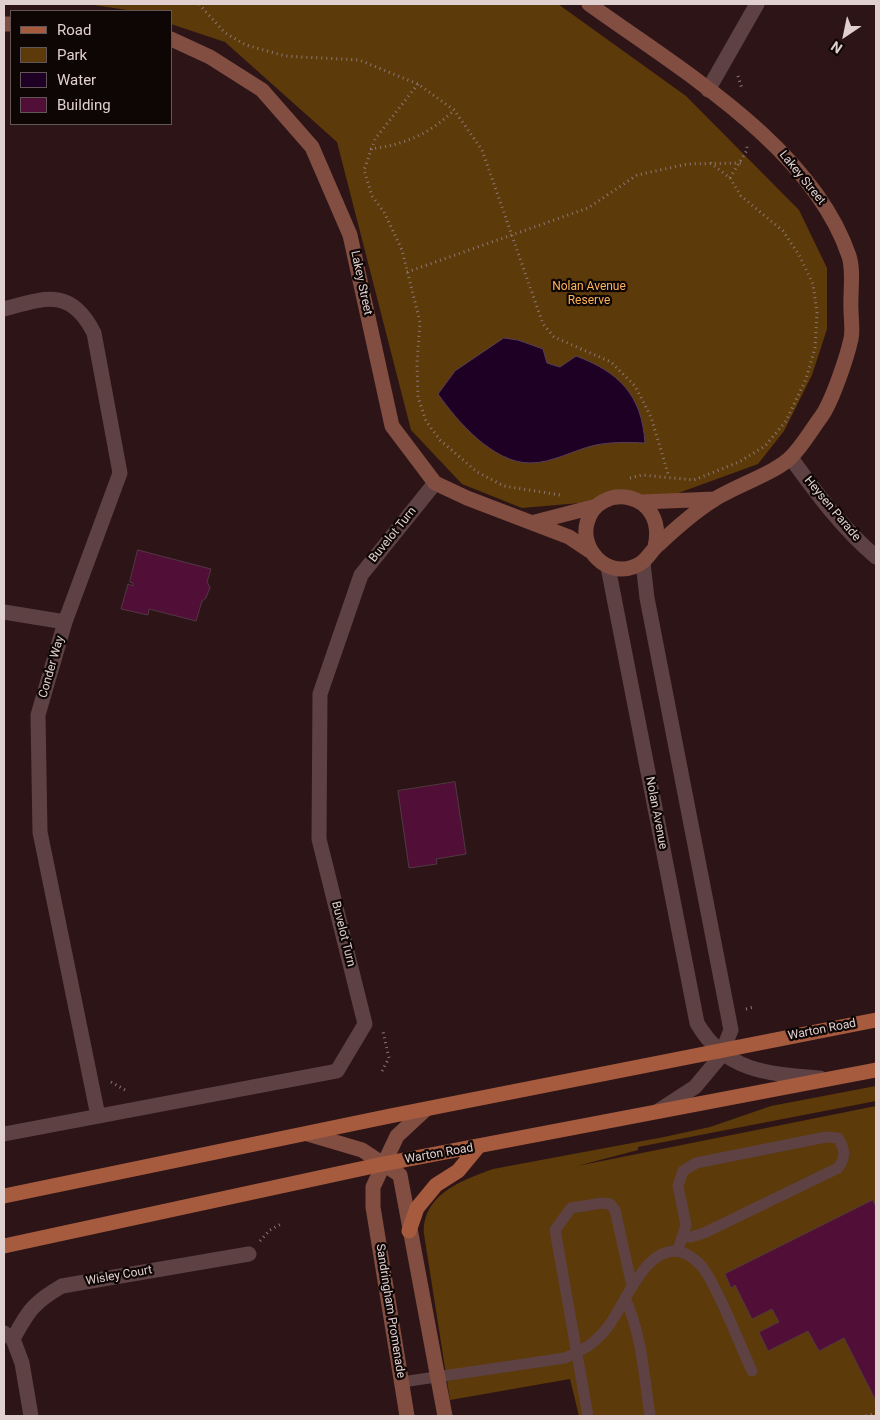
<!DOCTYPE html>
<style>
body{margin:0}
#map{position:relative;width:880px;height:1420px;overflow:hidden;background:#2d1517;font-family:Roboto,sans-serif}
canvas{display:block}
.frame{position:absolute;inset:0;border:5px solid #e1d0d0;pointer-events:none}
.legend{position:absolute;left:10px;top:10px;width:162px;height:115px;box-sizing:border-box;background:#0e0505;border:1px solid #625656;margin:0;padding:6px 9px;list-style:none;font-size:15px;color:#e1d0d0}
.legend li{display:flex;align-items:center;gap:10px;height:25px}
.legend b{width:25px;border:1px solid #625656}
.north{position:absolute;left:820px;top:10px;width:50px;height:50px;-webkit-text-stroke:4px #0e0505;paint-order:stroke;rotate:214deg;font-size:14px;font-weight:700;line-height:20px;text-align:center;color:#e1d0d0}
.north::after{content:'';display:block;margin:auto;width:18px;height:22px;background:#e1d0d0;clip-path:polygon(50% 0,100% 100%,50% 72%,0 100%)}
</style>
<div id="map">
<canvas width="880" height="1420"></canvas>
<div class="frame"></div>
<ul class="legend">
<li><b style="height:6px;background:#a65b3f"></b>Road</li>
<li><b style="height:14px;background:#5c3a09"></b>Park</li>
<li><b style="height:14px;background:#1e0024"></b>Water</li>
<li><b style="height:14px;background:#510e36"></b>Building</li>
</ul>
<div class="north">N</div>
</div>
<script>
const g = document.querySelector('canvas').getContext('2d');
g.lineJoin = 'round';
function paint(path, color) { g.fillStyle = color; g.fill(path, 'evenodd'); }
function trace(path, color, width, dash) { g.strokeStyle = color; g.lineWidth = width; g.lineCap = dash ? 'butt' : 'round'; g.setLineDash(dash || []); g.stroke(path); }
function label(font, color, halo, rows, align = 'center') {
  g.font = font + ' Roboto,sans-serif'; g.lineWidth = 4.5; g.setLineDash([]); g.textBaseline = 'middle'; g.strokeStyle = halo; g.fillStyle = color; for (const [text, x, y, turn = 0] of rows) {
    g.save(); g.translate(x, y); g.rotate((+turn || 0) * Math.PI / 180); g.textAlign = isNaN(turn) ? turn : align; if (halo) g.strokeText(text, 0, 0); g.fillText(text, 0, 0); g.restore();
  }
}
paint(new Path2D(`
 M 87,4 L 558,4 L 686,96 L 799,210 L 827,268 L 827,329 L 812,375 L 784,431 L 758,464 L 673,495 L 522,508 L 462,484 L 411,430 L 337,142 L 225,42 L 171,24 L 171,11 L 134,11 Z
 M 876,1086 L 876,1101 L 638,1147 L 638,1150 L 577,1166 L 876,1106 L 876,1416 L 579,1416 L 570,1379 L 450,1400 L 424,1234 C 422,1194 463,1180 493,1169 L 664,1137 L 710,1127 L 771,1106 Z`), '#5c3a09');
const water = new Path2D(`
 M 504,338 L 518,340 L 543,349 L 547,363 L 560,367 L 576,356 C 619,372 642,395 645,443 C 628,442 612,442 596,445 C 573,450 553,463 530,463 C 493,463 457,421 438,394 L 455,371 Z`);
paint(water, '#1e0024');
trace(water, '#583e58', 1);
const building = new Path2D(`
 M 138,550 L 211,569 L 207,582 L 210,587 L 206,598 L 202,601 L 196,621 L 149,609 L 148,615 L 121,609 L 128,584 L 133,586 L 133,583 L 130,582 Z
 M 455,782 L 466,854 L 436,859 L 437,864 L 409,868 L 398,791 Z
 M 873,1200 L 876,1207 L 876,1401 L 844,1338 L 819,1351 L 808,1331 L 768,1351 L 759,1332 L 779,1322 L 772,1309 L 752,1319 L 735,1285 L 731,1288 L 725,1274 Z`);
paint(building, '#510e36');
trace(building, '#513844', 1);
trace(new Path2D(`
 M 199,4 L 225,33 L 246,45 L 285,56 L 359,60 L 418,84 L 454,110 L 482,150 L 543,324 L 554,337 L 611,362 L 635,386 L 651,417 L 669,477
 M 738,76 L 742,89
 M 418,84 L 375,139 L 364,170 L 372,196 L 384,212 L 402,250 L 420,322 L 417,363 L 418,397 L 426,421 L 440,440 L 477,472 L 504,486 L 560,495
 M 370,149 C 404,145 430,134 454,110
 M 730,178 L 747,150 L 747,146
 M 407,272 L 588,208 L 637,175 L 688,164 L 741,163
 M 630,478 L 642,475 L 694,480 L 739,462 L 765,446 L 786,421 L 806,379 L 815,348 L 817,313 L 813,284 L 799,255 L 783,231 L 741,196 L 730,178 L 709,162
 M 746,1009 L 754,1007
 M 382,1071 L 389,1058 L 383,1032
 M 111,1082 L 127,1091
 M 260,1241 L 270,1230 L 281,1224
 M 866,1416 L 876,1413`), '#8c7879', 3, [1, 4]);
trace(new Path2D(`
 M 678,1250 L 686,1225 L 678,1186 L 683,1171 L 696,1163 L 826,1137 L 838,1138 C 845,1149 846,1157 838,1168 L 704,1233 L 691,1237 L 683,1236
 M 625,1298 C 642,1335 644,1376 650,1416
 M 402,1382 L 565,1358 C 585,1349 593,1345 607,1328 C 625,1306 648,1236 686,1254 C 694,1258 702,1265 707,1274 C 725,1304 737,1339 752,1371
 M 588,1416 L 555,1230 L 571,1208 L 602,1203 L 610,1204 L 615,1210 L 632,1286`), '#5e4243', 11);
trace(new Path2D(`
 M 708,90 L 757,4
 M 4,309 C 45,298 71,287 94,333 L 120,473 L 65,622 L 38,715 L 40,832 L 98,1116
 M 791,458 C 817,494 842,528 876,557
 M 643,563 L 647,598 L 731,1030 L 720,1057 L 695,1087 L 658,1111
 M 608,567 L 697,1023 C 725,1072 769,1074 820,1078
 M 4,612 L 65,622
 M 4,1134 L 337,1071 L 365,1024 L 319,839 L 320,694 L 361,575 L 435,483
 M 4,1333 L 13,1339 L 22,1363 L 31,1416
 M 13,1339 C 28,1311 34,1302 62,1286 L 249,1254`), '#5e4243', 15);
trace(new Path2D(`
 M 589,4 C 679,69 812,146 849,256 C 854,271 850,293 851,310 C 851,319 853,330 851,339 C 847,357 832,402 821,417 C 812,429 803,445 792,456 C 778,472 735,486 715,499 C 695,511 675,529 658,545 C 649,553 646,563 633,567 C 606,577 580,549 587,523 C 597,481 668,490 655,547
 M 4,24 L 11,24
 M 171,39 L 210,57 L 262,90 L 312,147 L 350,235 L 392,426 L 435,483 L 467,498 L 569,537 L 590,551
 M 642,502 L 715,499
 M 535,522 L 597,506
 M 308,1134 L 362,1150 L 400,1175 L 445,1416
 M 407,1416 L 373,1207 L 373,1187 L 397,1136 L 425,1110`), '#824e41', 15);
trace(new Path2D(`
 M 4,1196 L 390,1116 L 876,1020
 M 409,1231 L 417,1208 L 436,1185 L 458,1171 L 478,1147
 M 4,1246 L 383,1164 L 876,1070`), '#a65b3f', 15);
label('12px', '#e1d0d0', '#0e0505', [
 ["Lakey Street",802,178,51],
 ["Lakey Street",361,283,78],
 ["Heysen Parade",832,509,50],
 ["Buvelot Turn",393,535,-51],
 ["Conder Way",52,667,-74],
 ["Nolan Avenue",656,813,79],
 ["Buvelot Turn",343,934,76],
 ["Warton Road",822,1030,-11],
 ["Warton Road",439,1154,-10],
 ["Wisley Court",119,1276,-10],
 ["Sandringham Promenade",390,1311,81]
]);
label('12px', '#feb459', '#0e0505', [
 ["Nolan Avenue",589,287],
 ["Reserve",589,301]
]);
</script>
